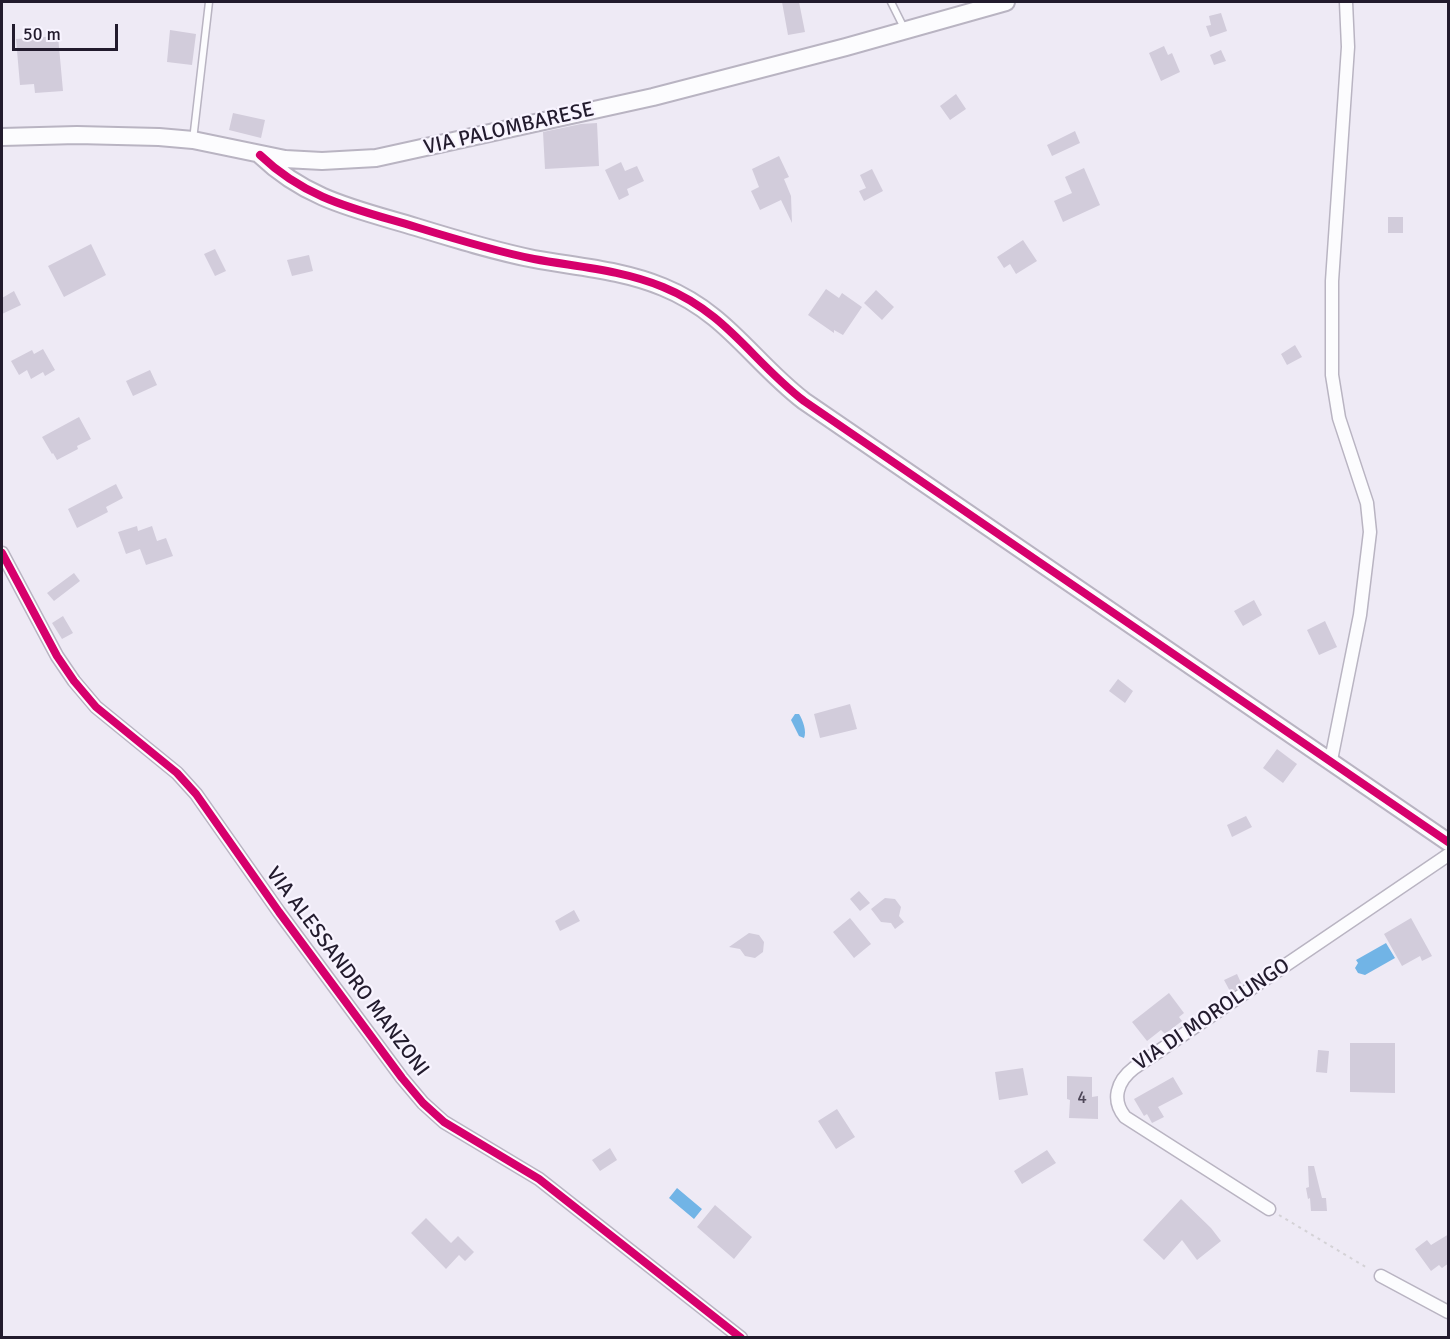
<!DOCTYPE html>
<style>
body{margin:0}
#map{position:relative;width:1450px;height:1339px;overflow:hidden;background:#eeeaf5;font-family:Signika,sans-serif}
canvas{display:block}
.frame{position:absolute;inset:0;border:3px solid #221b2d;pointer-events:none}
.scale{position:absolute;left:12px;top:24px;width:106px;height:27px;box-sizing:border-box;border:3px solid #221b2d;border-top:0;padding-left:8px;font-size:18px;line-height:21px;white-space:nowrap;color:#221b2d;-webkit-text-stroke:4px #f8f4ff;paint-order:stroke}
</style>
<div id="map">
<canvas width="1450" height="1339"></canvas>
<div class="frame"></div>
<div class="scale">50 m</div>
</div>
<script>
const g = document.querySelector('canvas').getContext('2d');
g.lineJoin = 'round';
function paint(path, color) { g.fillStyle = color; g.fill(path, 'evenodd'); }
function trace(path, color, width, dash) { g.strokeStyle = color; g.lineWidth = width; g.lineCap = dash ? 'butt' : 'round'; g.setLineDash(dash || []); g.stroke(path); }
function label(font, color, halo, rows, align = 'center') {
  g.font = font + ' Signika,sans-serif'; g.lineWidth = 4.5; g.setLineDash([]); g.textBaseline = 'middle'; g.strokeStyle = halo; g.fillStyle = color; for (const [text, x, y, turn = 0] of rows) {
    g.save(); g.translate(x, y); g.rotate((+turn || 0) * Math.PI / 180); g.textAlign = isNaN(turn) ? turn : align; if (halo) g.strokeText(text, 0, 0); g.fillText(text, 0, 0); g.restore();
  }
}
paint(new Path2D(`
 M 795,714 L 799,714 C 803,720 807,732 804,738 L 799,736 L 791,720 Z
 M 1386,943 L 1395,958 L 1365,975 L 1358,973 L 1355,968 L 1358,963 L 1356,960 Z
 M 677,1188 L 702,1209 L 694,1219 L 669,1198 Z`), '#71b4e6');
paint(new Path2D(`
 M 782,2 L 799,2 L 805,32 L 788,35 Z
 M 1221,13 L 1227,31 L 1210,37 L 1206,26 L 1211,25 L 1209,16 Z
 M 170,30 L 196,34 L 192,65 L 167,62 Z
 M 58,36 L 63,91 L 35,93 L 34,84 L 20,85 L 16,39 Z
 M 1164,46 L 1168,55 L 1172,53 L 1180,72 L 1161,81 L 1149,53 Z
 M 1221,50 L 1226,61 L 1214,65 L 1210,55 Z
 M 956,94 L 966,109 L 950,120 L 940,106 Z
 M 233,113 L 265,120 L 261,138 L 229,130 Z
 M 597,123 L 599,166 L 545,169 L 543,132 L 581,124 Z
 M 1075,131 L 1080,143 L 1052,156 L 1047,145 Z
 M 779,156 L 789,177 L 784,179 L 791,196 L 792,223 L 781,200 L 760,210 L 751,191 L 759,187 L 752,169 Z
 M 621,162 L 625,171 L 637,166 L 644,181 L 627,189 L 629,195 L 619,200 L 605,170 Z
 M 1084,168 L 1100,205 L 1063,222 L 1054,201 L 1072,193 L 1065,177 Z
 M 872,169 L 883,191 L 864,201 L 859,191 L 866,188 L 860,175 Z
 M 1388,217 L 1403,217 L 1403,233 L 1388,233 Z
 M 1023,240 L 1037,261 L 1016,274 L 1010,264 L 1004,268 L 997,257 Z
 M 91,244 L 106,275 L 64,297 L 48,266 Z
 M 215,249 L 226,271 L 215,276 L 204,254 Z
 M 309,255 L 313,271 L 292,276 L 287,260 Z
 M 826,289 L 839,298 L 842,293 L 862,307 L 843,335 L 834,330 L 834,333 L 808,315 Z
 M 876,290 L 894,307 L 882,320 L 864,303 Z
 M 14,291 L 21,305 L 2,314 L 2,298 Z
 M 1295,345 L 1302,357 L 1287,365 L 1281,354 Z
 M 43,349 L 55,370 L 45,376 L 43,372 L 31,379 L 27,370 L 19,375 L 11,361 L 32,350 L 34,354 Z
 M 150,370 L 157,385 L 133,396 L 126,381 Z
 M 79,417 L 91,439 L 77,446 L 78,449 L 57,460 L 53,453 L 52,454 L 42,437 Z
 M 116,484 L 123,498 L 106,507 L 108,512 L 77,528 L 68,509 Z
 M 137,526 L 138,531 L 152,526 L 157,541 L 166,538 L 173,556 L 146,565 L 140,549 L 126,554 L 118,532 Z
 M 74,573 L 80,581 L 54,601 L 47,593 Z
 M 1254,600 L 1262,615 L 1243,626 L 1234,611 Z
 M 63,616 L 73,633 L 62,639 L 52,623 Z
 M 1325,621 L 1337,647 L 1319,655 L 1307,630 Z
 M 1118,679 L 1133,691 L 1125,703 L 1109,691 Z
 M 850,704 L 857,729 L 820,738 L 814,714 Z
 M 1277,749 L 1297,764 L 1283,783 L 1263,768 Z
 M 1246,816 L 1252,827 L 1232,837 L 1227,825 Z
 M 859,891 L 870,903 L 860,911 L 850,899 Z
 M 885,898 L 895,899 L 901,907 L 899,916 L 904,922 L 895,929 L 891,923 L 881,922 L 871,909 Z
 M 574,910 L 580,921 L 560,931 L 555,921 Z
 M 850,918 L 871,944 L 854,958 L 833,932 Z
 M 1411,918 L 1432,956 L 1422,961 L 1420,956 L 1402,966 L 1384,934 Z
 M 749,933 L 759,935 L 764,942 L 763,952 L 755,958 L 745,956 L 740,949 L 729,947 Z
 M 1237,974 L 1242,985 L 1231,993 L 1224,980 Z
 M 1169,993 L 1184,1013 L 1179,1017 L 1182,1021 L 1165,1034 L 1161,1030 L 1147,1041 L 1132,1022 Z
 M 1350,1043 L 1395,1043 L 1395,1093 L 1350,1092 Z
 M 1318,1050 L 1329,1051 L 1327,1073 L 1316,1072 Z
 M 1023,1068 L 1028,1095 L 999,1100 L 995,1072 Z
 M 1067,1076 L 1092,1077 L 1092,1097 L 1098,1096 L 1098,1119 L 1069,1118 L 1070,1100 L 1067,1099 Z
 M 1173,1077 L 1183,1094 L 1158,1107 L 1164,1117 L 1152,1123 L 1147,1114 L 1144,1116 L 1134,1099 Z
 M 837,1109 L 855,1137 L 836,1149 L 818,1121 Z
 M 610,1148 L 617,1160 L 600,1171 L 592,1160 Z
 M 1047,1150 L 1056,1163 L 1022,1184 L 1014,1171 Z
 M 1308,1166 L 1314,1166 L 1322,1198 L 1326,1198 L 1327,1211 L 1311,1211 L 1310,1198 L 1308,1199 L 1306,1188 L 1309,1187 Z
 M 1181,1199 L 1211,1228 L 1221,1241 L 1197,1260 L 1182,1240 L 1164,1260 L 1143,1240 Z
 M 715,1205 L 752,1237 L 734,1259 L 697,1227 Z
 M 426,1218 L 451,1243 L 458,1236 L 474,1252 L 465,1261 L 459,1255 L 446,1269 L 411,1233 Z
 M 1449,1234 L 1449,1263 L 1442,1268 L 1439,1265 L 1431,1271 L 1415,1249 L 1427,1240 L 1431,1245 Z`), '#d2ccdb');
const lane = new Path2D(`
 M 891,2 L 905,30
 M 193,140 L 209,2`);
const street = new Path2D(`
 M 2,553 L 57,656 L 74,681 L 96,707 L 177,773 L 196,794 L 279,912 L 402,1078 L 423,1103 L 444,1122 L 539,1179 L 741,1338
 M 1331,760 L 1360,615 L 1370,532 L 1367,503 L 1339,418 L 1332,375 L 1332,281 L 1348,47 L 1346,2
 M 1269,1209 L 1125,1117 C 1111,1100 1117,1081 1134,1068 L 1448,855
 M 1381,1276 L 1448,1312`);
const secondary = new Path2D(`
 M 2,137 L 77,135 L 159,137 L 193,140 L 285,159 L 322,161 L 376,158 L 653,97 L 846,47 L 1006,2
 M 260,155 C 307,200 356,209 416,227 C 455,239 494,251 534,259 C 578,267 622,270 663,287 C 727,313 752,361 804,401 L 1448,842`);
trace(lane, '#b9b4c2', 9);
trace(street, '#b9b4c2', 15);
trace(secondary, '#b9b4c2', 20);
trace(new Path2D(`
 M 1279,1215 L 1369,1269`), '#d4d2d6', 2, [3, 4.5]);
trace(lane, '#fcfcfe', 6);
trace(street, '#fcfcfe', 12);
trace(secondary, '#fcfcfe', 16);
trace(new Path2D(`
 M 260,155 C 307,200 356,209 416,227 C 455,239 494,251 534,259 C 578,267 622,270 663,287 C 727,313 752,361 804,401 L 1448,842
 M 2,553 L 57,656 L 74,681 L 96,707 L 177,773 L 196,794 L 279,912 L 402,1078 L 423,1103 L 444,1122 L 539,1179 L 741,1338`), '#d6006c', 8);
label('18px', '#4e4758', null, [
 ["4",1082,1098]
]);
label('21px', '#221b2d', '#f8f4ff', [
 ["VIA PALOMBARESE",509,129,-13],
 ["VIA ALESSANDRO MANZONI",347,972,53],
 ["VIA DI MOROLUNGO",1212,1015,-34]
]);
</script>
